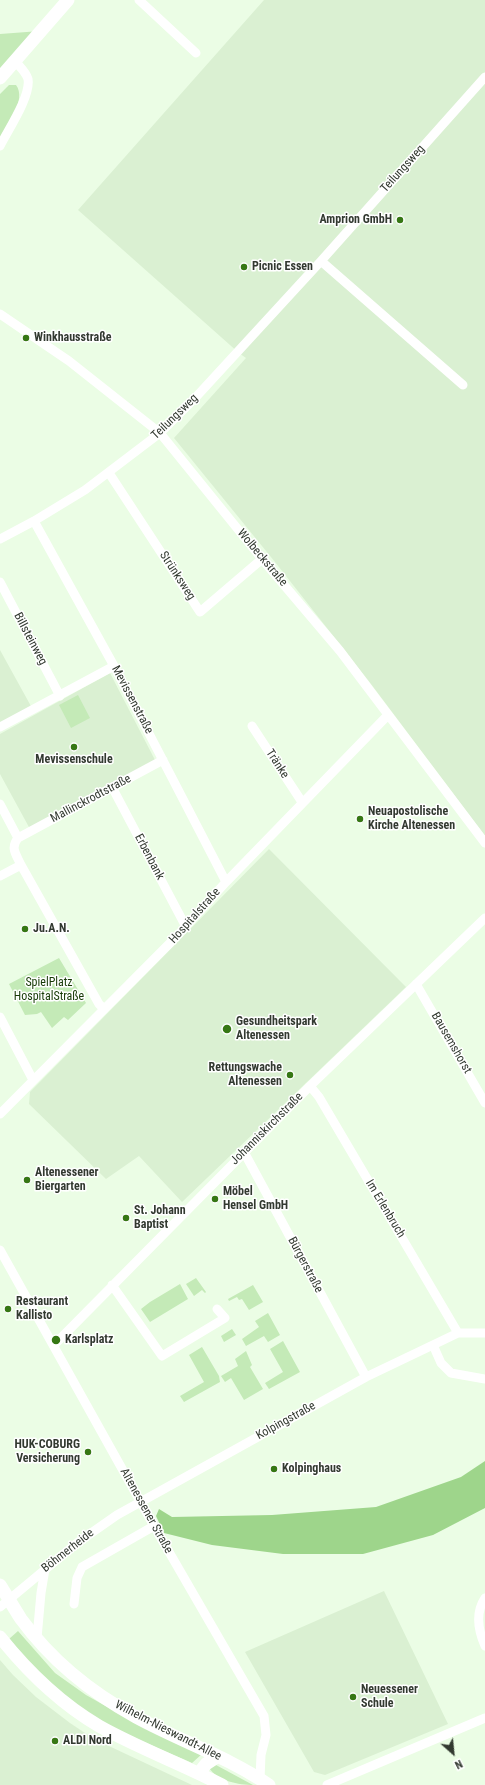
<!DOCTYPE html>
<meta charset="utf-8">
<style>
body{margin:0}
#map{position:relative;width:485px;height:1785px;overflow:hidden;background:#ebfde5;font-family:"Roboto Condensed",sans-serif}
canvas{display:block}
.north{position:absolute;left:433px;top:1733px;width:40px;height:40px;-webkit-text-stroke:3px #fff;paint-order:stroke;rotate:153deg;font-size:11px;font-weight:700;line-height:16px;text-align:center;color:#323930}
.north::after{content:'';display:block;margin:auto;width:14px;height:18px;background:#323930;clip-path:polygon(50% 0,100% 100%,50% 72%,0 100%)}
</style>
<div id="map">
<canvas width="485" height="1785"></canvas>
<div class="north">N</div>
</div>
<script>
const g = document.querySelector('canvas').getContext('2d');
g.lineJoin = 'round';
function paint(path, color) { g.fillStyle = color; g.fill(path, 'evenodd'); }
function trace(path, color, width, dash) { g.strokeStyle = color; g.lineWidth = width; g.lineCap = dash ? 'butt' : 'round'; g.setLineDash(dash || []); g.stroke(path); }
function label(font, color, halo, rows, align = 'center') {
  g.font = font + ' "Roboto Condensed",sans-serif'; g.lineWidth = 3; g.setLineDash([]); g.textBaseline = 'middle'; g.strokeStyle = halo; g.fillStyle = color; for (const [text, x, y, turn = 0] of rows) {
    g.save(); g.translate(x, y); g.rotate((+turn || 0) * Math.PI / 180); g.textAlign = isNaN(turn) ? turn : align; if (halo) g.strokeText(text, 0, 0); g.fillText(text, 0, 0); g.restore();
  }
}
paint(new Path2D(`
 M 264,0 L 485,0 L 485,836 L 371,684 L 275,562 L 174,438 L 246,358 L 239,353 L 78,210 Z
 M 0,650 L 32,708 L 0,726 Z
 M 110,673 L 155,760 L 30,829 L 0,774 L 0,734 Z
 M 269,849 L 406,987 L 182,1202 L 139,1156 L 106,1179 L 29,1104 L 30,1092 Z
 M 384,1591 L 448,1724 L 325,1775 L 314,1772 L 245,1652 Z
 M 0,1660 L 13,1675 L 36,1697 L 70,1723 L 94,1739 L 192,1785 L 0,1785 Z`), '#daf0d2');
paint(new Path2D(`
 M 40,31 L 0,77 L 0,34 Z
 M 9,85 L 16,85 C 27,99 7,129 0,142 L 0,94 Z
 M 78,695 L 90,718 L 71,728 L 59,705 Z
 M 59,958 L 86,1003 L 68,1020 L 64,1017 L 52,1028 L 41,1012 L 37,1014 L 25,1015 L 9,984 Z
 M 196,1278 L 206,1292 L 205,1293 L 202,1290 L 194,1296 L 186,1284 Z
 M 180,1284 L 188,1299 L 150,1322 L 141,1309 L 150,1302 Z
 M 253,1285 L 263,1302 L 249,1310 L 242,1299 L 239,1300 L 237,1297 L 229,1301 L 228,1299 Z
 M 268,1313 L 280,1335 L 268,1342 L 264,1336 L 246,1346 L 242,1339 L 259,1327 L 255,1321 Z
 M 232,1329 L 236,1335 L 224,1342 L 221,1336 Z
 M 283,1341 L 300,1372 L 269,1389 L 265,1383 L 283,1372 L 270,1349 Z
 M 202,1347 L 219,1376 L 220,1382 L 184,1402 L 180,1396 L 204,1382 L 189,1355 Z
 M 246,1351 L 252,1365 L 250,1367 L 263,1389 L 244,1400 L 231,1378 L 225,1382 L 221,1376 L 238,1366 L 235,1359 Z
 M 18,1631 L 55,1673 L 86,1695 L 134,1722 L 202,1754 L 192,1763 C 146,1742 89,1722 52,1687 C 37,1672 23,1655 9,1639 Z
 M 216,1765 L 253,1785 C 239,1785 218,1781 209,1768 Z`), '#c4eab7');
paint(new Path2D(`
 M 485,1461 L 485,1508 L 433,1535 L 363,1554 L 283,1554 L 212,1545 L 164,1533 L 156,1516 L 159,1509 L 172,1517 L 272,1515 L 376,1507 L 461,1477 Z`), '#9ed58b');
trace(new Path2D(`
 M 139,0 L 196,53
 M 0,146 C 8,130 31,96 28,79 C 26,72 19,66 15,61
 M 321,261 L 463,385
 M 0,314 L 69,361 L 160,433 L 262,559 L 340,651 L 485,843
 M 109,473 L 200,612 L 262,559
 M 34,521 L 114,666 L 226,882
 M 0,539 L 34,521 L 85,490 L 160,433 L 196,397 L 321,261 L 485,77
 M 0,582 L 60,696
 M 252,726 L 302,802
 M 0,727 L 114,666
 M 112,787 L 186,927
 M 0,804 L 18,838 C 10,848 16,854 21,865 L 99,1004 L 104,1009
 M 18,838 L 163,760
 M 0,876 L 21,865
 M 416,984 L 485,1103
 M 0,1017 L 33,1080
 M 310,1086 L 319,1097 L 458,1333
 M 0,1114 L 176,937 L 226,882 L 388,715
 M 244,1152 L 366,1377
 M 0,1250 L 154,1526 L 264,1716 L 266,1735 L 261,1755 L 260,1779
 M 112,1285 L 162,1356 L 225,1318 L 217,1309
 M 54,1345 L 310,1086 L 485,918
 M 433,1345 L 441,1363 L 451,1373 L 485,1379
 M 485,1598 C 475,1613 478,1630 485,1646
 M 74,1604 L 77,1578 L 82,1567 L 154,1526
 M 0,1607 L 77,1543 L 117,1515 L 366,1377 L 458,1333 L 485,1333
 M 37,1638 L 41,1593 L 45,1569
 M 327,1785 L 485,1718`), '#fff', 9);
trace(new Path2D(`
 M 0,78 L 68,0
 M 0,1585 C 7,1596 14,1608 21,1619 C 51,1660 92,1693 136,1717 C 180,1741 228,1757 269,1785
 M 0,1637 C 28,1672 60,1703 99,1726 C 138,1748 182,1764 222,1785
 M 199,1773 L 206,1764 L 218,1756`), '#fff', 13);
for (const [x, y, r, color] of [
 [400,220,4,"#367714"],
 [244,267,4,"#367714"],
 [26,338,4,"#367714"],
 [74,747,4,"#367714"],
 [360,819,4,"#367714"],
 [25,929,4,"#367714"],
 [227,1029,5,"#367714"],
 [290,1075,4,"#367714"],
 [27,1180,4,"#367714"],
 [215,1199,4,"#367714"],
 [126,1218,4,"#367714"],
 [8,1309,4,"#367714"],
 [56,1340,5,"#367714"],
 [88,1452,4,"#367714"],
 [274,1469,4,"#367714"],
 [353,1697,4,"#367714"],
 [55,1741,4,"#367714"]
]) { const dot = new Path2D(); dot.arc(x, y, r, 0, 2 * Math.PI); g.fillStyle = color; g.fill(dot); trace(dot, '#fff', 1.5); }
label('12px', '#323930', '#fff', [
 ["Teilungsweg",403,169,-48],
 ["Teilungsweg",175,417,-44],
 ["Wolbeckstraße",262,558,50],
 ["Strünksweg",177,576,57],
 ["Billsteinweg",30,639,62],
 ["Mevissenstraße",132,700,62],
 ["Tränke",277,764,57],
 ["Mallinckrodtstraße",91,799,-28],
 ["Erbenbank",149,857,62],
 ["Hospitalstraße",195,916,-48],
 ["Bausemshorst",451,1043,60],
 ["Johanniskirchstraße",267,1129,-45],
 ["Im Erlenbruch",385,1209,59],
 ["Bürgerstraße",305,1265,62],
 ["Kolpingstraße",286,1421,-29],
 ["Altenessener Straße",146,1511,61],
 ["Böhmerheide",68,1551,-38],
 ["Wilhelm-Nieswandt-Allee",168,1731,27]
]);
label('bold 12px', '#323930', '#fff', [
 ["Amprion GmbH",392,220,"right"],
 ["Picnic Essen",252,267],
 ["Winkhausstraße",34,338],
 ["Mevissenschule",74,760,"center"],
 ["Neuapostolische",368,812],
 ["Kirche Altenessen",368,826],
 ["Ju.A.N.",33,929],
 ["Gesundheitspark",236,1022],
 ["Altenessen",236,1036],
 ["Rettungswache",282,1068,"right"],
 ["Altenessen",282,1082,"right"],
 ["Altenessener",35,1173],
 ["Biergarten",35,1187],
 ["Möbel",223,1192],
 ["Hensel GmbH",223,1206],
 ["St. Johann",134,1211],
 ["Baptist",134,1225],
 ["Restaurant",16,1302],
 ["Kallisto",16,1316],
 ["Karlsplatz",65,1340],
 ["HUK-COBURG",80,1445,"right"],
 ["Versicherung",80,1459,"right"],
 ["Kolpinghaus",282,1469],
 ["Neuessener",361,1690],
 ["Schule",361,1704],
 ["ALDI Nord",63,1741]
], 'left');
label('12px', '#163905', '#fff', [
 ["SpielPlatz",49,983],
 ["HospitalStraße",49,997]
]);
</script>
